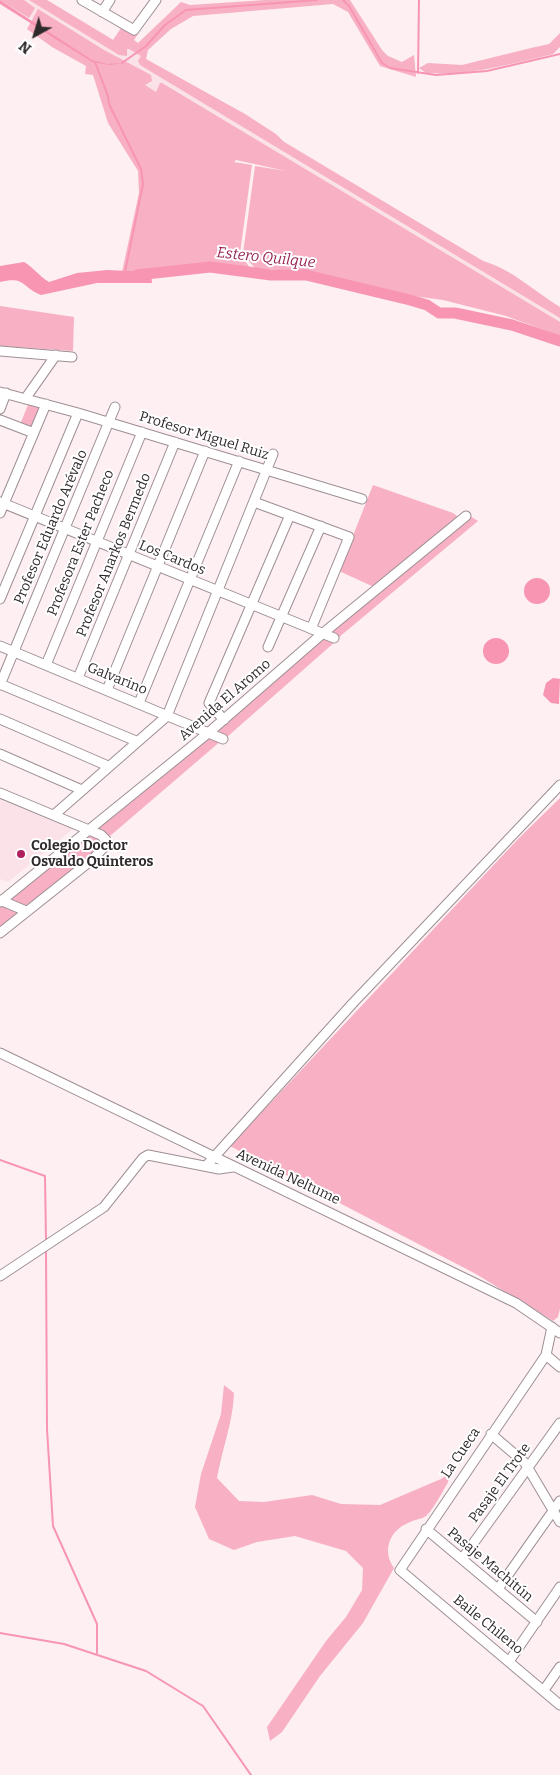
<!DOCTYPE html>
<meta charset="utf-8">
<style>
body{margin:0}
#map{position:relative;width:560px;height:1775px;overflow:hidden;background:#feeff3;font-family:Bitter,serif}
canvas{display:block}
.north{position:absolute;left:10px;top:10px;width:50px;height:50px;-webkit-text-stroke:4px #fff;paint-order:stroke;rotate:219deg;font-size:14px;font-weight:700;line-height:20px;text-align:center;color:#2f2a2b}
.north::after{content:'';display:block;margin:auto;width:18px;height:22px;background:#2f2a2b;clip-path:polygon(50% 0,100% 100%,50% 72%,0 100%)}
</style>
<div id="map">
<canvas width="560" height="1775"></canvas>
<div class="north">N</div>
</div>
<script>
const g = document.querySelector('canvas').getContext('2d');
g.lineJoin = 'round';
function paint(path, color) { g.fillStyle = color; g.fill(path, 'evenodd'); }
function trace(path, color, width, dash) { g.strokeStyle = color; g.lineWidth = width; g.lineCap = dash ? 'butt' : 'round'; g.setLineDash(dash || []); g.stroke(path); }
function label(font, color, halo, rows, align = 'center') {
  g.font = font + ' Bitter,serif'; g.lineWidth = 4; g.setLineDash([]); g.textBaseline = 'middle'; g.strokeStyle = halo; g.fillStyle = color; for (const [text, x, y, turn = 0] of rows) {
    g.save(); g.translate(x, y); g.rotate((+turn || 0) * Math.PI / 180); g.textAlign = isNaN(turn) ? turn : align; if (halo) g.strokeText(text, 0, 0); g.fillText(text, 0, 0); g.restore();
  }
}
paint(new Path2D(`
 M 1,0 L 47,0 L 217,101 L 560,307 L 560,334 Z
 M 0,800 L 73,829 L 8,882 L 0,879 Z`), '#fae2e8');
paint(new Path2D(`
 M 0,0 L 24,0 L 35,8 L 29,18 Z
 M 29,0 L 47,0 L 113,40 L 123,25 L 138,34 L 134,40 L 138,43 L 181,2 L 190,5 L 265,0 L 350,0 L 382,50 L 388,56 L 402,62 L 414,55 L 416,77 L 380,66 L 348,12 L 333,4 L 193,16 L 171,29 L 148,50 L 146,59 L 245,114 L 276,134 L 284,142 L 483,261 C 512,269 535,292 560,307 L 560,318 L 140,65 L 138,61 L 141,56 L 129,49 L 127,49 L 127,56 L 119,55 Z
 M 38,9 L 104,50 L 151,75 L 152,81 L 145,85 L 156,92 L 160,83 L 162,83 L 560,322 L 560,336 L 506,316 L 443,300 L 391,293 L 306,272 L 255,268 L 244,256 L 243,253 L 255,166 L 286,171 L 236,160 L 234,162 L 252,165 L 240,253 L 250,268 L 209,265 L 165,271 L 122,272 L 139,193 L 138,171 L 108,123 L 93,75 L 85,74 L 86,66 L 52,47 L 27,29 Z
 M 560,33 L 560,47 L 553,54 C 512,64 469,76 426,73 L 419,68 L 428,63 L 462,65 L 531,48 L 549,44 Z
 M 0,306 L 74,317 L 73,351 L 0,346 Z
 M 30,400 L 46,404 L 34,433 L 19,427 Z
 M 373,485 L 453,513 L 458,517 L 374,587 L 339,571 Z
 M 470,516 L 478,521 L 338,638 L 326,633 Z
 M 324,636 L 336,641 L 227,737 L 214,732 Z
 M 208,736 L 222,740 L 110,836 L 97,828 Z
 M 560,798 L 560,1309 L 558,1317 L 553,1321 L 476,1274 L 230,1146 L 519,838 Z
 M 88,830 L 107,842 L 26,911 L 2,901 Z
 M 2,905 L 20,913 L 0,928 L 0,906 Z
 M 224,1385 L 234,1393 C 233,1422 222,1449 217,1478 L 239,1501 L 264,1502 L 312,1495 L 341,1504 L 380,1505 L 441,1479 L 455,1469 C 449,1480 435,1508 426,1516 C 422,1519 413,1520 408,1523 C 389,1531 382,1551 394,1568 L 363,1623 L 320,1676 L 282,1732 L 270,1741 L 267,1727 L 326,1641 L 346,1617 L 362,1590 L 363,1568 L 346,1551 L 295,1536 L 257,1542 L 234,1550 L 209,1539 L 195,1507 L 201,1474 L 221,1414 Z`), '#f7b0c4');
paint(new Path2D(`
 M 0,0 L 92,60 L 107,64 L 122,63 L 110,65 L 92,62 L 0,4 Z
 M 24,262 C 34,268 39,276 49,282 L 77,273 L 107,270 L 151,272 L 152,283 L 97,283 L 41,295 C 21,287 26,276 0,282 L 0,266 Z
 M524 591a13 13 0 1 1 26 0a13 13 0 1 1-26 0Z
 M483 651a13 13 0 1 1 26 0a13 13 0 1 1-26 0Z
 M 553,678 L 560,679 L 559,704 L 551,703 L 543,695 L 546,683 Z`), '#f795b3');
trace(new Path2D(`
 M 343,0 L 349,6 L 382,63 L 390,68 L 436,75 L 487,71 L 560,54
 M 95,62 L 108,96 L 109,104 L 141,169 L 143,184 L 125,272
 M 122,63 L 146,46 L 165,25 L 186,10 L 317,0
 M 418,73 L 419,0
 M 0,1160 L 45,1176 L 46,1241
 M 46,1250 L 47,1429 L 53,1526 L 97,1624 L 97,1653
 M 0,1633 L 64,1644 L 146,1671 L 203,1706 L 251,1775`), '#f795b3', 2);
trace(new Path2D(`
 M 137,275 L 210,267 L 271,275 L 306,275 L 410,300 L 427,305 L 439,313 L 455,313 L 512,325 L 560,341`), '#f795b3', 11);
const minor = new Path2D(`
 M 82,0 L 134,30 L 156,0
 M 102,12 L 110,0
 M 0,351 L 72,357
 M 0,392 L 78,413 L 362,499
 M 25,399 L 56,355
 M 0,409 L 6,393
 M 0,420 L 34,433
 M 0,502 L 334,638
 M 254,502 L 349,537 L 311,629
 M 0,513 L 46,404
 M 0,599 L 78,413
 M 0,646 L 223,739
 M 268,647 L 321,526
 M 46,665 L 142,432
 M 78,678 L 175,442
 M 0,684 L 136,741
 M 0,685 L 115,407
 M 107,690 L 205,451
 M 139,703 L 239,461
 M 0,719 L 108,766
 M 224,720 L 209,703 L 290,515
 M 0,754 L 82,790
 M 0,793 L 101,835 L 106,840 L 107,844 L 93,859 L 0,933
 M 54,815 L 167,716 L 273,454
 M 0,900 L 26,911
 M 0,902 L 207,734 L 322,634 L 466,516
 M 0,1053 L 516,1303 L 560,1333
 M 206,1166 L 353,1003 L 560,785
 M 0,1276 L 104,1207 L 143,1158 L 148,1155 L 219,1169 L 233,1167
 M 552,1327 L 546,1355 L 400,1570 L 560,1705
 M 546,1355 L 560,1367
 M 491,1434 L 525,1463 L 560,1522
 M 426,1529 L 537,1622
 M 462,1559 L 560,1423
 M 498,1589 L 560,1501
 M 510,1660 L 560,1587
 M 544,1690 L 560,1667`);
trace(minor, '#9d8f93', 11);
trace(minor, '#fff', 9);
for (const [x, y, r, color] of [
 [21,854,5,"#ae215e"]
]) { const dot = new Path2D(); dot.arc(x, y, r, 0, 2 * Math.PI); g.fillStyle = color; g.fill(dot); trace(dot, '#fff', 2); }
label('14px', '#2f2a2b', '#fff', [
 ["Profesor Miguel Ruiz",204,436,17],
 ["Profesor Eduardo Arévalo",51,527,-67],
 ["Profesora Ester Pacheco",81,543,-68],
 ["Profesor Anarkos Bermedo",114,555,-68],
 ["Los Cardos",172,558,22],
 ["Galvarino",117,679,22],
 ["Avenida El Aromo",225,700,-41],
 ["Avenida Neltume",288,1177,25],
 ["La Cueca",461,1453,-56],
 ["Pasaje El Trote",500,1483,-54],
 ["Pasaje Machitún",490,1565,40],
 ["Baile Chileno",488,1625,39]
]);
label('bold 14px', '#2f2a2b', '#fff', [
 ["Colegio Doctor",31,846],
 ["Osvaldo Quinteros",31,862]
], 'left');
label('italic 15px', '#952553', '#fff', [
 ["Estero Quilque",266,258,6]
]);
</script>
